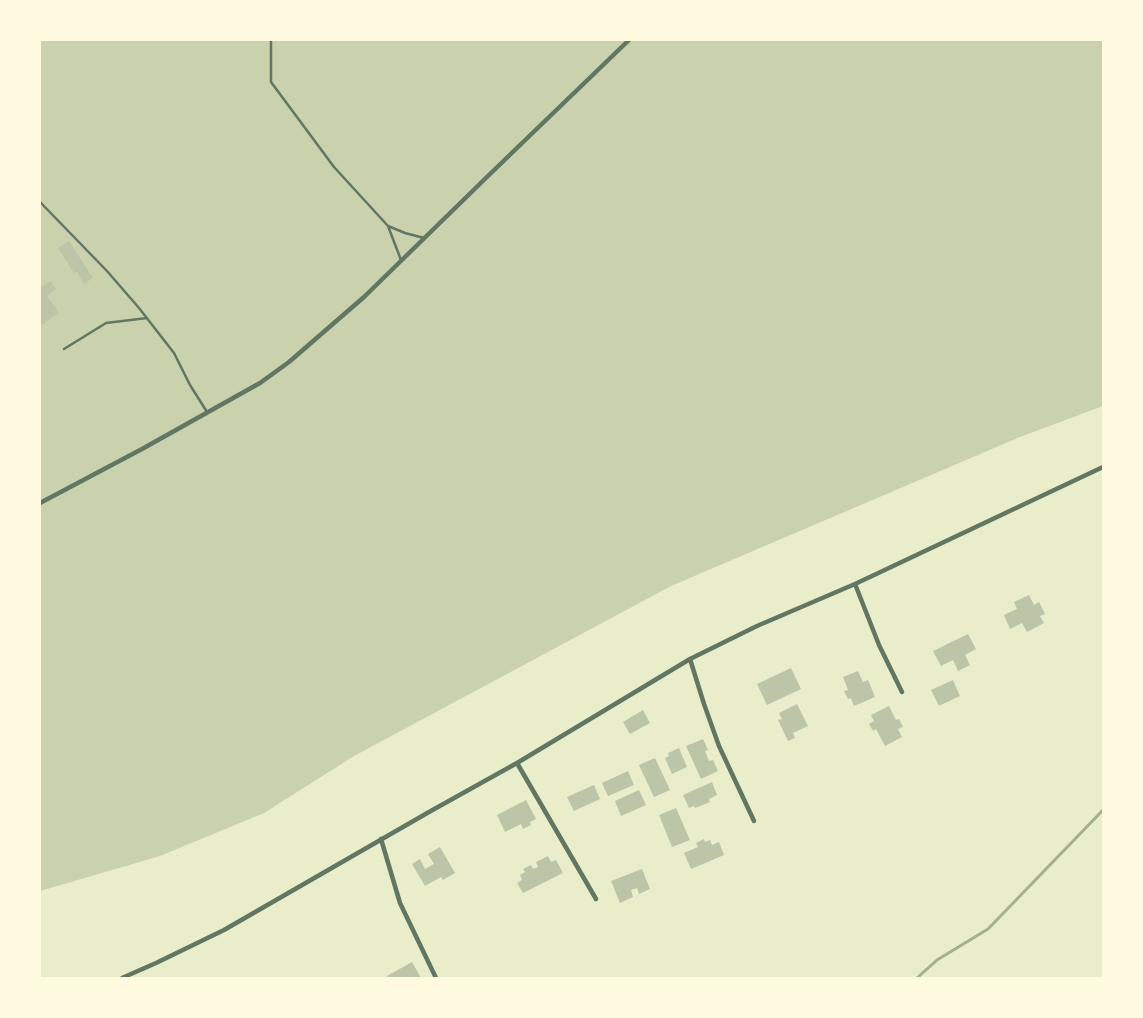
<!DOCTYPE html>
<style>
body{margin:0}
#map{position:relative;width:1143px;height:1018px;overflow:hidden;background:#e9edc9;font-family:"Asap Condensed",sans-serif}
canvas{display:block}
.frame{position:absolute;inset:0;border:41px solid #fefae0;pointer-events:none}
</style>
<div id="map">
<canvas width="1143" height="1018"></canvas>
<div class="frame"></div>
</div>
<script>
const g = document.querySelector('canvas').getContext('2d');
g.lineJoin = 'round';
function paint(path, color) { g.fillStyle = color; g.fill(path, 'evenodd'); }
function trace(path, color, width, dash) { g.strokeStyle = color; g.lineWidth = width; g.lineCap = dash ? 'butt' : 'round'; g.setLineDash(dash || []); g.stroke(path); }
paint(new Path2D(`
 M 40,40 L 1103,40 L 1103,406 L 1020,437 L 671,586 L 354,756 L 264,813 L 160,856 L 40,891 Z`), '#cad2ad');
trace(new Path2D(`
 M 917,978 L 937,960 L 988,929 L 1103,810`), '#a3b18a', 3);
paint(new Path2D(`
 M 69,241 L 93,278 L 84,284 L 77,272 L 74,273 L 58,248 Z
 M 50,281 L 56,289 L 43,299 L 47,296 L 59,313 L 40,326 L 40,301 L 41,300 L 40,298 L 40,288 Z
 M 1029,595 L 1034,605 L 1039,602 L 1045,614 L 1040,616 L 1044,623 L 1027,632 L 1022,623 L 1010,629 L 1004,615 L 1017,609 L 1014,602 Z
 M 968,634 L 976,649 L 965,655 L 970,665 L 958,671 L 953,660 L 941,666 L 933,651 Z
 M 791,668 L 801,689 L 767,705 L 757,684 Z
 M 858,671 L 863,682 L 868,680 L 875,697 L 854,706 L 851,698 L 848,699 L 844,691 L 848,690 L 843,677 Z
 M 953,680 L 960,696 L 939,706 L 931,690 Z
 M 797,704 L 808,726 L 793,733 L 795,738 L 788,741 L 778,720 L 782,719 L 779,713 Z
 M 889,706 L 896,720 L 899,719 L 903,727 L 898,729 L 902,737 L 885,746 L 876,729 L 873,731 L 869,724 L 874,721 L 871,715 Z
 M 643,710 L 650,723 L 630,734 L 623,722 Z
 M 703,739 L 708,750 L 705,751 L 709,761 L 713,760 L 718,771 L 701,779 L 686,746 Z
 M 679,748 L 687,767 L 672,774 L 665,758 L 669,756 L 668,753 Z
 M 655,758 L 670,790 L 654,797 L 639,765 Z
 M 628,771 L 634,785 L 608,796 L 602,783 Z
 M 712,782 L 717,795 L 709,799 L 710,802 L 695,808 L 694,806 L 689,808 L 683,795 Z
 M 594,785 L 600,799 L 574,811 L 567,797 Z
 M 639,790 L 646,805 L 621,816 L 615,801 Z
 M 526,800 L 536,819 L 530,822 L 531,825 L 523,829 L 521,824 L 505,832 L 497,815 Z
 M 676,808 L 690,840 L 672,847 L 659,815 Z
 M 704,839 L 705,842 L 710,840 L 712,845 L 719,842 L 724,855 L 691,869 L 684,853 L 698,847 L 696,843 Z
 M 440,847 L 455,873 L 443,880 L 441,877 L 425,886 L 412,864 L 420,859 L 425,869 L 434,864 L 428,854 Z
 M 548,856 L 551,862 L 556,860 L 563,873 L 523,893 L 517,883 L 522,880 L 520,875 L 525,872 L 523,869 L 531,865 L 533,869 L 538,867 L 536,862 Z
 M 642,869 L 650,889 L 639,894 L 637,888 L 631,890 L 633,897 L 620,903 L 611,881 Z
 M 412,962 L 421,978 L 388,978 L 387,976 Z`), '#bcc5a7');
trace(new Path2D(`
 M 271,40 L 271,82 L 334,167 L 388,226 L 405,233 L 424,238
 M 40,202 L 107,271 L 139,308 L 174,353 L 190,385 L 207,412
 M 388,226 L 401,260
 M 64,349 L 106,323 L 147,318`), '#617663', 2.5);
trace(new Path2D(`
 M 40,503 L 142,449 L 260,383 L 289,362 L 364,297 L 490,174 L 629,40
 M 855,584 L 879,645 L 902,692
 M 690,659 L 704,704 L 719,746 L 754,821
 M 517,763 L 596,899
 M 381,839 L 400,903 L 436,978
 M 122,978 L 156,963 L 224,930 L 429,812 L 517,763 L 690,659 L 757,626 L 855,584 L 1103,467`), '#617663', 4.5);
</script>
